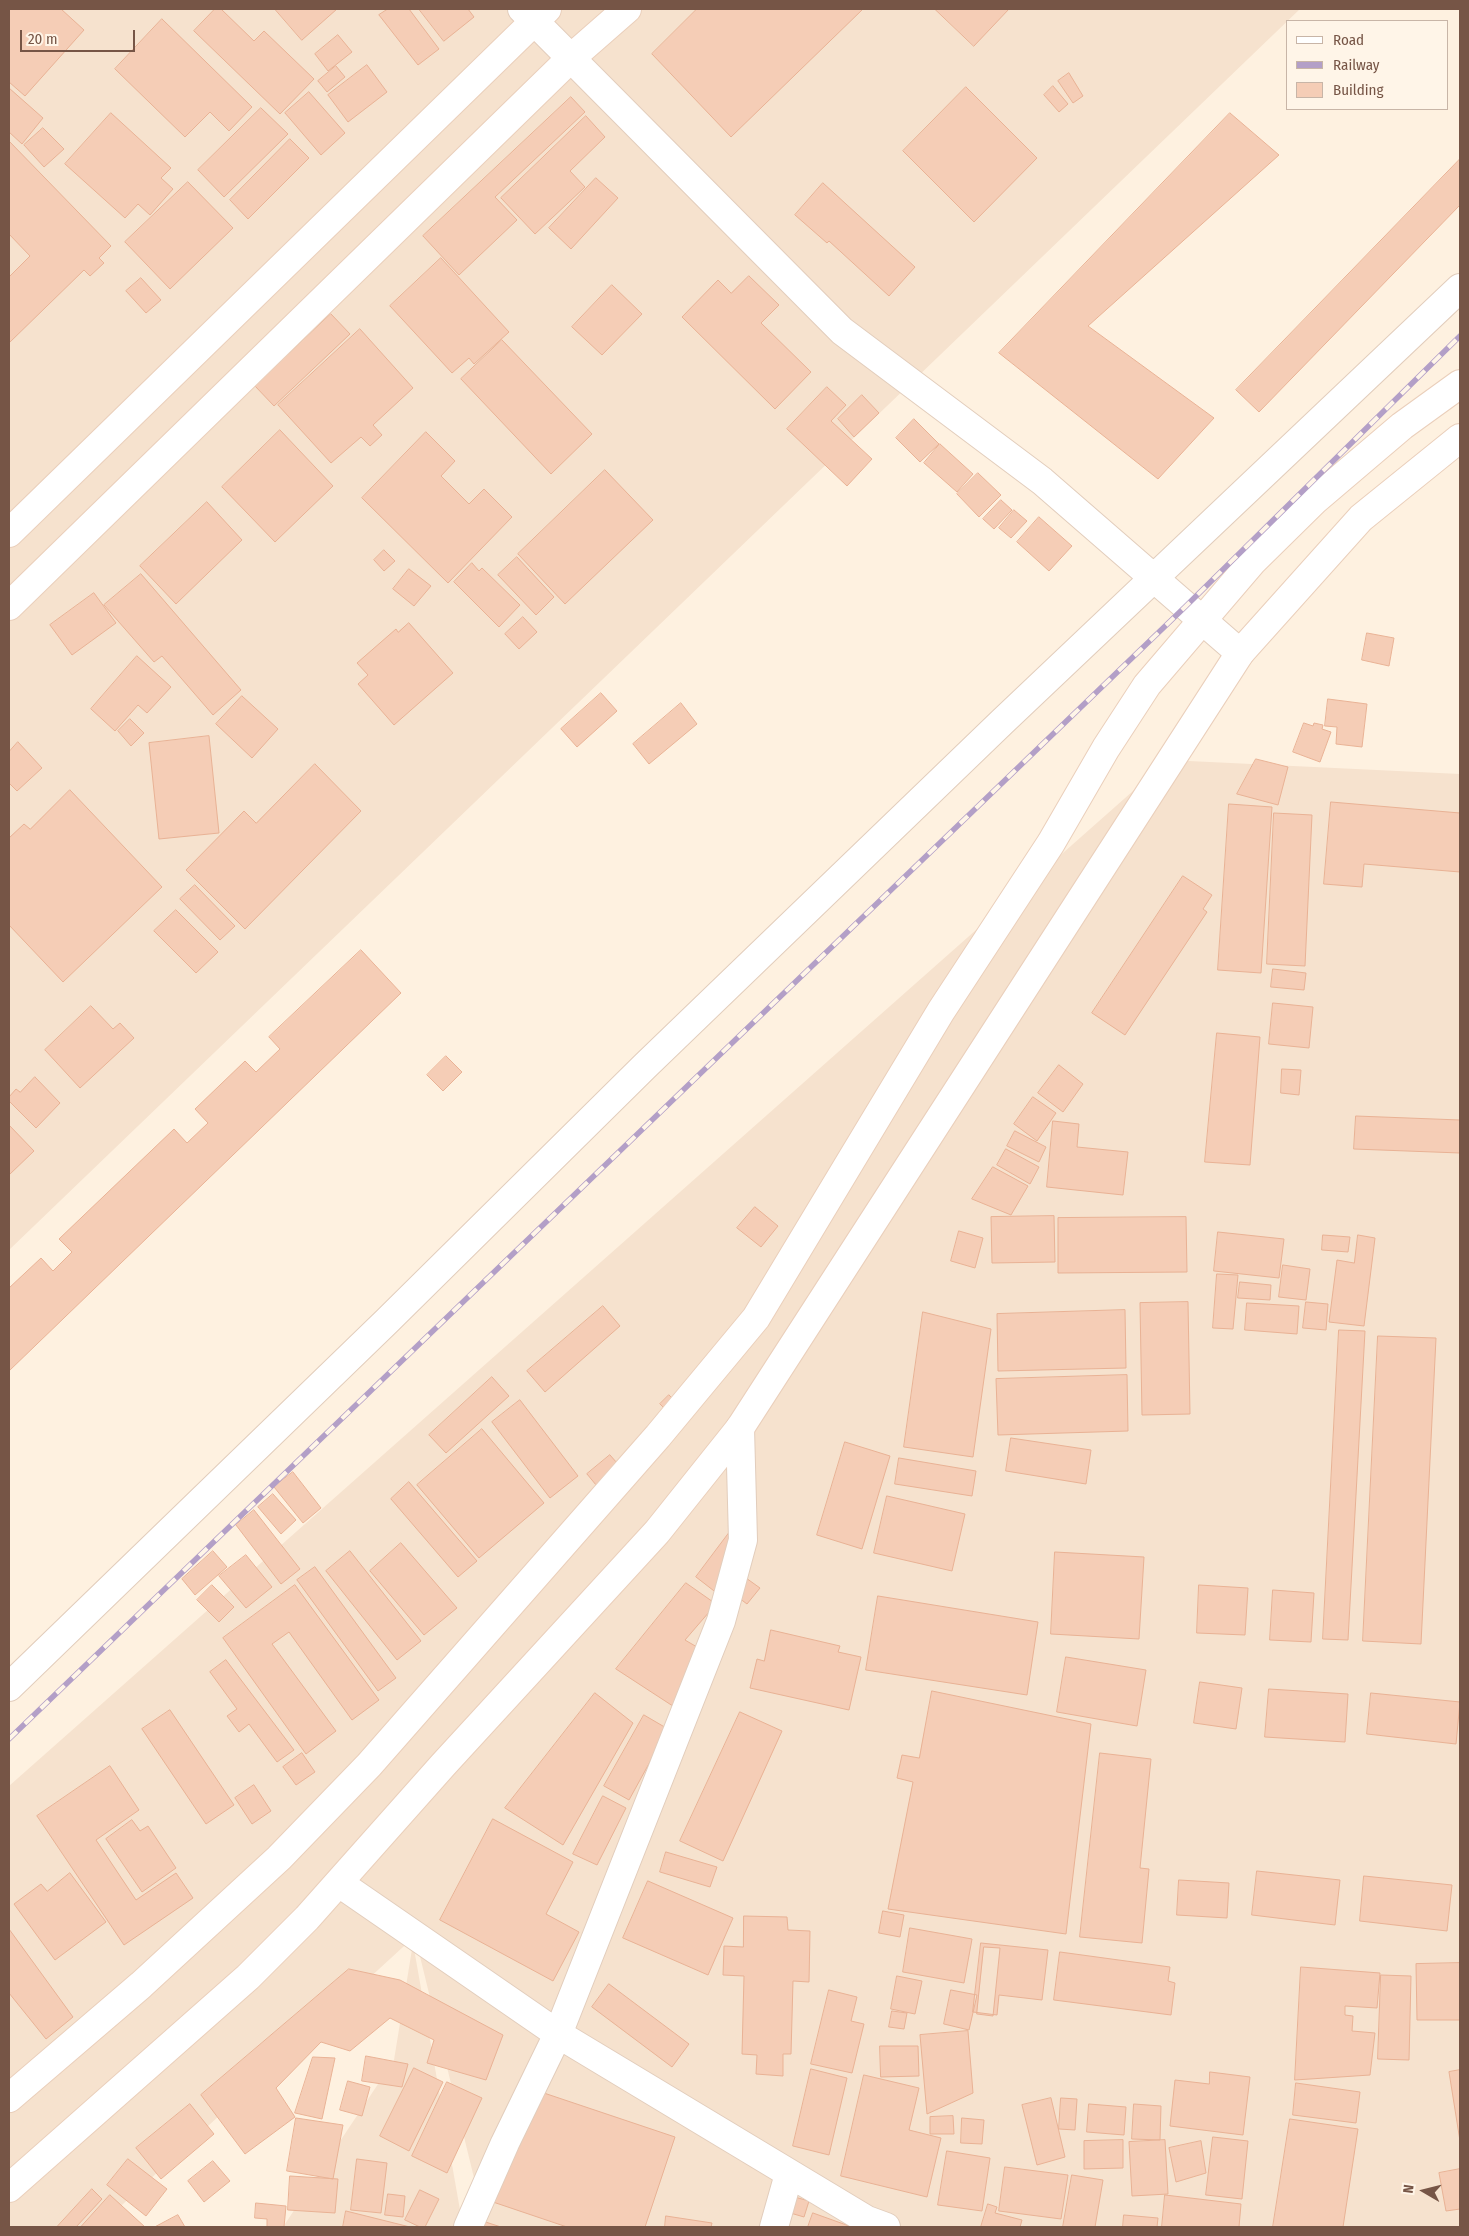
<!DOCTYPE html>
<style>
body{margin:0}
#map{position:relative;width:1469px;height:2236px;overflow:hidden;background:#fef1e0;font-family:"Fira Sans Condensed",sans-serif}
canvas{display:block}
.frame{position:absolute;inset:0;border:10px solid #765546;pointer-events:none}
.legend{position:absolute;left:1286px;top:20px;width:162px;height:90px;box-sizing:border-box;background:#fff5e8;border:1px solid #c8b5a7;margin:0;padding:6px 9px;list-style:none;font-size:15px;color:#765546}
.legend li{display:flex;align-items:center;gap:10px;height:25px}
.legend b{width:25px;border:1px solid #c8b5a7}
.north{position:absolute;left:1399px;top:2166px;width:50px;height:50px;-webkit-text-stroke:4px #fff5e8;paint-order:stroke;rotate:278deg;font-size:14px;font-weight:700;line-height:20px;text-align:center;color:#765546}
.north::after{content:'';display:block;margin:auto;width:18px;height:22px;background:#765546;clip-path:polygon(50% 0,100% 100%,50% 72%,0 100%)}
.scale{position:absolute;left:20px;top:30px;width:115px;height:22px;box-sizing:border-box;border:2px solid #765546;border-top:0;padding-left:6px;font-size:15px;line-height:18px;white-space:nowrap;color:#765546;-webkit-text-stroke:4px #fff5e8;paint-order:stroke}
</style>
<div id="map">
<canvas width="1469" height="2236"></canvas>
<div class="frame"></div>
<ul class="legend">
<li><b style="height:6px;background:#fff"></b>Road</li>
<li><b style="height:6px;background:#b39fc7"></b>Railway</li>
<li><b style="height:14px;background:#f5cdb6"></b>Building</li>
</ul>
<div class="north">N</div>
<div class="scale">20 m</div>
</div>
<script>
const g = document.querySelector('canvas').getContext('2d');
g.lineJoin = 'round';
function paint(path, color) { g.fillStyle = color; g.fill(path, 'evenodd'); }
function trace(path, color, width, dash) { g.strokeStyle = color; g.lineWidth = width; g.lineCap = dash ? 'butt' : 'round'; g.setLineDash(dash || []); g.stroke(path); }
paint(new Path2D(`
 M 9,9 L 1300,9 L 9,1250 Z
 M 1168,760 L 1460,774 L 1460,2227 L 486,2227 L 415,1936 L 98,2227 L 9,2227 L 9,1786 Z
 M 413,1943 L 463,2227 L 283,2227 L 394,2060 Z`), '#f6e2ce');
const building = new Path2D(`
 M 9,9 L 61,9 L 84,30 L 25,96 L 9,82 Z
 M 215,9 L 221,9 L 254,41 L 264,31 L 314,79 L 280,114 L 194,31 Z
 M 275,9 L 337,9 L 302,40 Z
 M 388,9 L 409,9 L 439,49 L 418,65 L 379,15 Z
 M 419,9 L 468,9 L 474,17 L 444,41 Z
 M 697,9 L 863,9 L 731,137 L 652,54 Z
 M 935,9 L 1009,9 L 974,46 Z
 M 162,19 L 252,107 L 229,131 L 210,112 L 185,137 L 115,69 Z
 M 338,35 L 352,52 L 328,71 L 315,54 Z
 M 367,65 L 387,92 L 348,122 L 328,95 Z
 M 336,66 L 345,77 L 327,92 L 318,81 Z
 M 1069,73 L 1083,96 L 1073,103 L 1058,81 Z
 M 1053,86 L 1068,104 L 1059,112 L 1044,95 Z
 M 966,87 L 1037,158 L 974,222 L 903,151 Z
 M 9,88 L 43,118 L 22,144 L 9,132 Z
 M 309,92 L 345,133 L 321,155 L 285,113 Z
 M 571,97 L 585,112 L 495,197 L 517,220 L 459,275 L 423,236 Z
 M 261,108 L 288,134 L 224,197 L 198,170 Z
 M 111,113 L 171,168 L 161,178 L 173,189 L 150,215 L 138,204 L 125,218 L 65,164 Z
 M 1230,113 L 1279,155 L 1088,326 L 1214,418 L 1158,479 L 999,353 Z
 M 586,116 L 605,137 L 570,171 L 585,187 L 535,234 L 501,198 Z
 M 43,128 L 64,149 L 44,167 L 24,145 Z
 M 290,139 L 309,158 L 248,219 L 230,200 Z
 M 9,141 L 111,246 L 99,258 L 104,263 L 90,276 L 84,270 L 9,343 L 9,277 L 30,256 L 9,234 Z
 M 1460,159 L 1460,205 L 1259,412 L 1236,390 Z
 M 596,178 L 618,198 L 571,249 L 549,228 Z
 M 188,182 L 233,228 L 170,289 L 125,242 Z
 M 823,183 L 915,267 L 889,296 L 829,241 L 827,243 L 795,215 Z
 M 441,258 L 509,332 L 474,364 L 469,358 L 452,373 L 390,306 Z
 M 749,276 L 779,305 L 761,323 L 811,372 L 775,409 L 682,317 L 718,280 L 731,293 Z
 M 141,278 L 161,300 L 146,313 L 126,291 Z
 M 612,285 L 642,314 L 602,355 L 572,327 Z
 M 331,314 L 350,334 L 274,406 L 255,386 Z
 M 360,329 L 413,388 L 373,425 L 382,435 L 370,446 L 361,437 L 331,463 L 278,405 Z
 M 502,340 L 592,434 L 551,474 L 461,379 Z
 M 827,387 L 846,405 L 831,421 L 872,459 L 847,486 L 787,429 Z
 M 862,395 L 879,413 L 854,437 L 838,419 Z
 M 914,419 L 939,444 L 920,462 L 896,438 Z
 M 280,430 L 333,486 L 275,542 L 222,487 Z
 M 426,432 L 455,461 L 441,476 L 469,504 L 484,489 L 512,517 L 448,583 L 362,498 Z
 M 940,444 L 973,474 L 957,492 L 924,463 Z
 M 605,470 L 653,520 L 565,604 L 518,554 Z
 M 978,473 L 1001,495 L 979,517 L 957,494 Z
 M 1001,500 L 1012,510 L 994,529 L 983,519 Z
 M 207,502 L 242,540 L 176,604 L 140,566 Z
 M 1014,510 L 1027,521 L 1011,538 L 999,528 Z
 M 1039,517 L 1072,546 L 1049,571 L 1017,542 Z
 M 384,550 L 395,561 L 384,571 L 374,560 Z
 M 517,557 L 554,597 L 536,615 L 498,575 Z
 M 472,563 L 479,571 L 482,568 L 520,605 L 499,627 L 454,582 Z
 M 409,569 L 431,586 L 414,606 L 393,589 Z
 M 141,574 L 241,690 L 213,715 L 162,656 L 154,662 L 104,605 Z
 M 94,593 L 116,623 L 72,655 L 50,625 Z
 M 523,617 L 537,632 L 519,649 L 505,634 Z
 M 409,623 L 453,673 L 394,725 L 358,684 L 368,675 L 357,663 L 396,629 L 398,632 Z
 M 1367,633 L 1394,638 L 1389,666 L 1362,660 Z
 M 137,656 L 171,687 L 147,713 L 138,705 L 115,731 L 91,709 Z
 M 601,693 L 617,711 L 577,747 L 561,729 Z
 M 242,696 L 278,729 L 252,758 L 216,724 Z
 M 1328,699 L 1367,704 L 1362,747 L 1336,744 L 1337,727 L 1325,726 Z
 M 681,703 L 697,724 L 649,764 L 633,744 Z
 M 130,719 L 144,733 L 131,746 L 118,731 Z
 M 1304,723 L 1313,726 L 1314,723 L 1323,725 L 1322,729 L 1331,732 L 1320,762 L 1293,752 Z
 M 209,736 L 219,833 L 159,839 L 149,743 Z
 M 18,742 L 42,768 L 17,791 L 9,783 L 9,752 Z
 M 1256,759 L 1288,767 L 1278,805 L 1237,794 Z
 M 315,764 L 361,811 L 245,929 L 186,870 L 244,811 L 256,823 Z
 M 70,790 L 162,887 L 63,982 L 9,925 L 9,838 L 24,824 L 30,829 Z
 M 1331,802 L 1460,813 L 1460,872 L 1364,864 L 1362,887 L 1324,884 Z
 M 1229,804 L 1272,807 L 1261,973 L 1218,970 Z
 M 1274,813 L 1312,815 L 1305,966 L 1267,964 Z
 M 1183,876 L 1212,895 L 1203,909 L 1207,912 L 1125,1035 L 1092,1013 Z
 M 195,885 L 235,926 L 220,940 L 180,899 Z
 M 176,910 L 218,952 L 196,973 L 154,931 Z
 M 361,950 L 401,993 L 9,1371 L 9,1288 L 41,1258 L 53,1271 L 72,1252 L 59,1239 L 174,1129 L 187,1143 L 208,1123 L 195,1109 L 245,1061 L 256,1072 L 280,1049 L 269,1037 Z
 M 1273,969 L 1306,973 L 1304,990 L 1271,987 Z
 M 1273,1003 L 1313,1007 L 1309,1048 L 1269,1044 Z
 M 91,1006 L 113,1029 L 120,1023 L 134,1038 L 80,1088 L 45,1050 Z
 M 1217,1033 L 1260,1037 L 1250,1165 L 1205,1162 Z
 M 446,1056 L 462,1072 L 443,1091 L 427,1075 Z
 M 1059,1065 L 1083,1084 L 1063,1112 L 1038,1093 Z
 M 1282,1069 L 1301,1070 L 1299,1095 L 1281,1093 Z
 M 35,1077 L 60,1103 L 36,1128 L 9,1101 L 9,1097 L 16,1089 L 20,1092 Z
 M 1033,1097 L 1056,1113 L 1037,1141 L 1014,1124 Z
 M 1356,1116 L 1460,1120 L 1460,1153 L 1354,1149 Z
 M 1053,1121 L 1079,1124 L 1077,1147 L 1128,1152 L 1123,1195 L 1047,1187 Z
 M 9,1125 L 34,1151 L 9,1175 Z
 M 1015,1131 L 1046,1147 L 1039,1162 L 1007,1146 Z
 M 1006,1149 L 1039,1167 L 1030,1184 L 997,1165 Z
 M 993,1167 L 1028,1186 L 1011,1215 L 972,1199 Z
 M 755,1207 L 778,1226 L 761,1247 L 737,1228 Z
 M 1054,1216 L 1055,1262 L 992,1263 L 991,1217 Z
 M 1186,1217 L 1187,1272 L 1058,1273 L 1058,1218 Z
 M 959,1231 L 983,1238 L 975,1268 L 951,1261 Z
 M 1218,1232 L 1284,1239 L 1279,1278 L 1214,1271 Z
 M 1323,1235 L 1350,1237 L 1348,1252 L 1322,1250 Z
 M 1358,1235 L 1375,1238 L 1364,1326 L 1329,1322 L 1337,1260 L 1354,1263 Z
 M 1283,1265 L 1310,1269 L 1306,1300 L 1279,1297 Z
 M 1217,1274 L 1238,1275 L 1233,1329 L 1213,1328 Z
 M 1240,1282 L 1271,1285 L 1270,1300 L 1238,1298 Z
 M 1188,1302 L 1190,1414 L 1142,1415 L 1140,1303 Z
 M 1306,1302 L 1328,1304 L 1326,1330 L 1303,1328 Z
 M 1247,1303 L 1299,1306 L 1297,1334 L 1245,1330 Z
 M 603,1306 L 620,1326 L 545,1392 L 527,1371 Z
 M 1125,1310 L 1126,1368 L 998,1371 L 997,1314 Z
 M 923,1312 L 991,1329 L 973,1457 L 904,1447 Z
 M 1339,1330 L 1365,1331 L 1348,1640 L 1323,1639 Z
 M 1378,1336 L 1436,1338 L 1421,1644 L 1363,1641 Z
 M 1127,1375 L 1128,1431 L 998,1435 L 996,1379 Z
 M 492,1377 L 509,1396 L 446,1453 L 429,1435 Z
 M 669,1395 L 678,1404 L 669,1413 L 660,1404 Z
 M 520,1400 L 578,1476 L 550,1498 L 492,1422 Z
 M 482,1429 L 544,1503 L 479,1558 L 417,1485 Z
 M 1011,1438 L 1091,1450 L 1086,1484 L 1006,1471 Z
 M 845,1442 L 890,1456 L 862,1549 L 817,1535 Z
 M 610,1455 L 624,1471 L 601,1491 L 587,1474 Z
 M 899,1458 L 976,1471 L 972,1496 L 895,1484 Z
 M 293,1472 L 321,1508 L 303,1523 L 274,1487 Z
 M 409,1482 L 477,1561 L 458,1577 L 391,1499 Z
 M 273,1494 L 296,1520 L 281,1534 L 258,1507 Z
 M 887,1496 L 965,1514 L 952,1571 L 874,1553 Z
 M 254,1510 L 300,1569 L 281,1584 L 236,1525 Z
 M 734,1526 L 718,1594 L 696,1577 Z
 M 401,1543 L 457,1608 L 424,1635 L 370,1571 Z
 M 213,1551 L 227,1567 L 195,1595 L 182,1579 Z
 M 350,1551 L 421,1641 L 397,1660 L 326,1571 Z
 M 1055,1552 L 1144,1557 L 1139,1639 L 1051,1634 Z
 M 246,1555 L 272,1587 L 246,1608 L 219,1576 Z
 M 315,1567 L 396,1678 L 378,1691 L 297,1580 Z
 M 739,1573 L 760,1588 L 747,1604 L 727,1589 Z
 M 686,1583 L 716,1604 L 685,1640 L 714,1657 L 682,1712 L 616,1669 Z
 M 212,1585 L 234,1607 L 219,1622 L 197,1600 Z
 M 295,1585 L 379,1700 L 352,1720 L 289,1632 L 272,1644 L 336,1731 L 306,1754 L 223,1638 Z
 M 1199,1585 L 1248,1588 L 1245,1635 L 1197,1633 Z
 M 1273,1590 L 1314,1593 L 1311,1642 L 1270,1640 Z
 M 878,1596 L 1038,1622 L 1027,1695 L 866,1670 Z
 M 771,1630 L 840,1646 L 838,1652 L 861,1657 L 849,1710 L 750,1688 L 757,1659 L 764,1661 Z
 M 1066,1657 L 1146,1670 L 1137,1726 L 1057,1712 Z
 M 226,1660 L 294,1750 L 277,1762 L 249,1724 L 239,1732 L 227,1716 L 237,1709 L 210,1672 Z
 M 1200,1682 L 1242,1688 L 1236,1729 L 1194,1723 Z
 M 1269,1689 L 1348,1694 L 1345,1742 L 1265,1737 Z
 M 932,1691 L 1091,1724 L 1066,1934 L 888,1909 L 913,1782 L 897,1778 L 902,1755 L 919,1758 Z
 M 595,1693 L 633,1723 L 563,1845 L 505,1808 Z
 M 1371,1693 L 1460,1702 L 1456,1744 L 1367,1734 Z
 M 170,1710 L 234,1805 L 206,1824 L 142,1729 Z
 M 740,1712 L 782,1731 L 723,1861 L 680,1841 Z
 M 644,1715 L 668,1729 L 629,1800 L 604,1786 Z
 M 302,1753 L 315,1772 L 296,1785 L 283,1767 Z
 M 1100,1753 L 1151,1759 L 1140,1868 L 1149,1869 L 1142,1943 L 1080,1937 Z
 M 110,1766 L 139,1810 L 96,1840 L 136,1900 L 176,1873 L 193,1898 L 124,1945 L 37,1816 Z
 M 254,1785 L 271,1811 L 252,1824 L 235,1798 Z
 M 603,1796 L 626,1808 L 597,1865 L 573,1854 Z
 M 493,1819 L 573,1862 L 546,1914 L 579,1932 L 553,1981 L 440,1920 Z
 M 132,1820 L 140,1831 L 148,1826 L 176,1868 L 142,1892 L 106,1839 Z
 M 666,1852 L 717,1867 L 710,1887 L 660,1872 Z
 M 1257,1871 L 1340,1880 L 1335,1925 L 1252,1915 Z
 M 70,1873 L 106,1922 L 55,1960 L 14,1904 L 41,1884 L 47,1891 Z
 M 1364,1876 L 1452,1885 L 1447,1931 L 1360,1921 Z
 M 1179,1880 L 1229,1883 L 1227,1918 L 1177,1915 Z
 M 648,1881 L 733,1918 L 708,1975 L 623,1938 Z
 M 883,1911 L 904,1915 L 900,1937 L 879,1933 Z
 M 744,1916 L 787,1917 L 788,1930 L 810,1931 L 809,1982 L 793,1981 L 791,2054 L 783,2054 L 783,2076 L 756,2074 L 757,2055 L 742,2054 L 744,1976 L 723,1975 L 724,1946 L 743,1947 Z
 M 910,1928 L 972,1939 L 964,1983 L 903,1972 Z
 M 9,1929 L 73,2017 L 46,2039 L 9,1993 Z
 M 981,1943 L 1048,1950 L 1042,2000 L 999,1995 L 997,2015 L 973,2012 Z
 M 984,1947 L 1000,1948 L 993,2016 L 977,2014 Z
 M 1060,1952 L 1170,1967 L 1168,1981 L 1175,1983 L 1171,2015 L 1054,2000 Z
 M 1460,1963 L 1460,2020 L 1417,2020 L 1416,1964 Z
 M 1301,1967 L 1380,1973 L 1377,2008 L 1345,2006 L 1345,2015 L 1353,2016 L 1352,2031 L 1375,2033 L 1370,2075 L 1295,2080 Z
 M 349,1969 L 400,1980 L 503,2035 L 486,2080 L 427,2063 L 434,2040 L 390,2018 L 350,2051 L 321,2042 L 276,2088 L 295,2117 L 245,2154 L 201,2095 Z
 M 1381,1975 L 1411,1976 L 1409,2060 L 1378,2059 Z
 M 897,1976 L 922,1981 L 915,2014 L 891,2009 Z
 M 609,1984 L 689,2044 L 672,2067 L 592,2007 Z
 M 829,1990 L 857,1997 L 851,2021 L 864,2024 L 852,2073 L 811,2064 Z
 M 951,1990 L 977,1995 L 969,2030 L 944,2024 Z
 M 892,2011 L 907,2013 L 904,2029 L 889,2027 Z
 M 968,2031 L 973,2093 L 927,2114 L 920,2035 Z
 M 880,2046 L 918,2046 L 919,2076 L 881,2077 Z
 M 366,2056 L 408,2064 L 402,2087 L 362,2081 Z
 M 313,2057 L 335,2058 L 322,2119 L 295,2113 Z
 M 414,2068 L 443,2082 L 409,2151 L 380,2136 Z
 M 811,2069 L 847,2078 L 829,2155 L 793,2146 Z
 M 1460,2070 L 1460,2141 L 1449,2072 Z
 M 1210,2072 L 1250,2077 L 1243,2135 L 1170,2126 L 1175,2080 L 1209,2084 Z
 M 864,2075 L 919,2088 L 909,2130 L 941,2138 L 927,2197 L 841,2176 Z
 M 348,2081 L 370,2087 L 362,2116 L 340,2110 Z
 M 447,2082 L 482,2098 L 447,2173 L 412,2156 Z
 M 1296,2083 L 1360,2092 L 1356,2123 L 1293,2115 Z
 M 529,2088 L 675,2137 L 645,2227 L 567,2227 L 490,2201 Z
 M 1051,2098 L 1065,2157 L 1037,2165 L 1022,2105 Z
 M 1061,2098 L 1077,2099 L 1075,2130 L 1059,2129 Z
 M 190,2104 L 214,2134 L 161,2179 L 136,2148 Z
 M 1089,2104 L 1126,2107 L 1124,2135 L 1087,2132 Z
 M 1134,2104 L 1161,2106 L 1160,2140 L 1132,2139 Z
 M 953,2116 L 954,2134 L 930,2134 L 930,2117 Z
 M 296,2118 L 343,2125 L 333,2179 L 287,2171 Z
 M 962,2118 L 984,2120 L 982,2144 L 961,2143 Z
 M 1290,2119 L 1358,2129 L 1343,2227 L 1273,2227 Z
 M 1213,2137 L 1248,2141 L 1242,2199 L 1206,2195 Z
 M 1123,2140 L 1123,2168 L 1084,2169 L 1084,2141 Z
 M 1165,2140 L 1168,2194 L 1132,2196 L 1129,2142 Z
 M 1201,2141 L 1206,2173 L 1176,2182 L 1169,2148 Z
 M 947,2151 L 990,2158 L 982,2211 L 938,2205 Z
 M 128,2159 L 167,2189 L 146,2216 L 107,2185 Z
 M 357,2159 L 387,2163 L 381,2213 L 351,2210 Z
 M 213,2161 L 230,2181 L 204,2202 L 188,2181 Z
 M 1005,2167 L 1068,2175 L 1061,2219 L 999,2211 Z
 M 1460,2169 L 1460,2209 L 1446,2211 L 1439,2173 Z
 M 1072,2175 L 1103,2180 L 1095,2227 L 1063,2227 Z
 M 290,2176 L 338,2179 L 335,2213 L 288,2210 Z
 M 92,2189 L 102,2199 L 76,2227 L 57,2227 Z
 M 420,2190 L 439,2199 L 425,2227 L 420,2227 L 405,2220 Z
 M 388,2194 L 405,2196 L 403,2217 L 385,2215 Z
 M 110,2195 L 145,2227 L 81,2227 Z
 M 1165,2195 L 1241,2204 L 1239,2227 L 1162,2227 Z
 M 791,2196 L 809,2201 L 804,2217 L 787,2212 Z
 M 256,2203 L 286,2206 L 284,2227 L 267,2227 L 267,2219 L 255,2218 Z
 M 988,2204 L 997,2207 L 995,2213 L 1022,2220 L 1020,2227 L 981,2227 Z
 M 346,2211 L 410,2227 L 343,2227 Z
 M 813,2213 L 852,2227 L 808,2227 Z
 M 178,2215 L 185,2227 L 155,2227 Z
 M 1124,2215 L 1158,2218 L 1157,2227 L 1123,2227 Z
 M 666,2216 L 712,2223 L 711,2227 L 665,2227 Z
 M 470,2217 L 501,2227 L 467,2227 Z`);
paint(building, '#f5cdb6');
trace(building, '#e9b295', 1);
const street = new Path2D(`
 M 522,9 L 842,331 L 1042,481 L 1240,653
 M 9,1687 L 387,1321 L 645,1066 L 1002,722 L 1460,288
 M 339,1883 L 558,2034 L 867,2220 L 886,2227
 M 468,2227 L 505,2143 L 558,2034 L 721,1621 L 743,1540 L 740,1428
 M 774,2227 L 789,2174`);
const secondary = new Path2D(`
 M 9,533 L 547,9
 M 9,606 L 571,58 L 627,9
 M 9,2098 L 141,1985 L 279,1858 L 369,1765 L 658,1436 L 756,1318 L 941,1011 L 1051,843 L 1106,748 L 1147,685 L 1253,561 L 1315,500 L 1402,426 L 1460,384
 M 9,2188 L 248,1977 L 307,1918 L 443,1765 L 657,1532 L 740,1428 L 1240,653 L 1361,518 L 1460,438`);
trace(street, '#e2cdbc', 30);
trace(secondary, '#eacfbb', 30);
trace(street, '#fff', 28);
trace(secondary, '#fff', 28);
const rail = new Path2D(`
 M 9,1739 L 1186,606 L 1460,336`);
trace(rail, '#b39fc7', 5.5);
trace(rail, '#fff5e8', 4, [11]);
</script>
